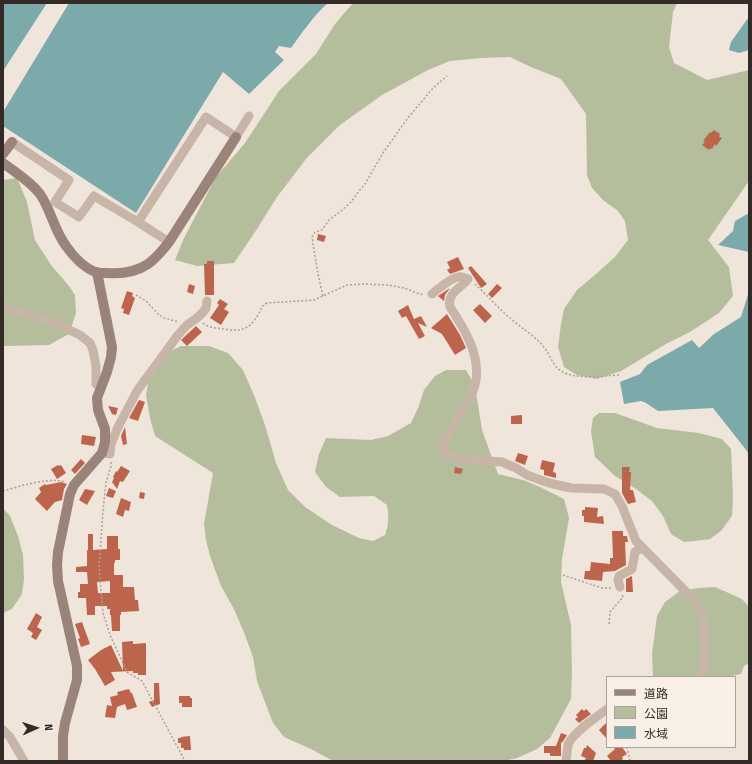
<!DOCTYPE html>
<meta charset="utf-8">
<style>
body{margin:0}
#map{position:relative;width:752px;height:764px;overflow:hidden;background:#f0e5db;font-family:"Fira Sans Condensed","Noto Sans JP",sans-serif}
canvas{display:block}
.frame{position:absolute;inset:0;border:4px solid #342b28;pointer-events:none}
.legend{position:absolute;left:606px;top:676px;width:130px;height:72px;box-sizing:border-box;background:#f8f0e7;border:1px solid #aaa19b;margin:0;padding:5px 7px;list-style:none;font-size:12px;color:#342b28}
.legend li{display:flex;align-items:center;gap:8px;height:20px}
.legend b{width:20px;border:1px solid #aaa19b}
.north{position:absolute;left:16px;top:708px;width:40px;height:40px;-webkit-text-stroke:3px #f8f0e7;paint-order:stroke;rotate:87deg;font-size:11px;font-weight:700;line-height:16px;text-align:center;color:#342b28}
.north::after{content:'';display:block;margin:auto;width:14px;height:18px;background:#342b28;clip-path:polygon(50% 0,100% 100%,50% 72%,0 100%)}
</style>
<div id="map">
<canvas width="752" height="764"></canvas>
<div class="frame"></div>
<ul class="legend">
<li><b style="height:5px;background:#9a847a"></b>道路</li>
<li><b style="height:11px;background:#b4be9d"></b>公園</li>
<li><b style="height:11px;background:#7caaab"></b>水域</li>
</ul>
<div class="north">N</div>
</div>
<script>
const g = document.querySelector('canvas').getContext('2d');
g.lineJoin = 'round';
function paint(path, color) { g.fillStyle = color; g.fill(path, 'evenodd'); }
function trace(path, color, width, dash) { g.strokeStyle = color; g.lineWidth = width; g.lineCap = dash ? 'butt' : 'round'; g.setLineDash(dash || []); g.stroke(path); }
paint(new Path2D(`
 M 353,3 L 677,3 L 673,12 L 669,47 L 674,63 L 707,80 L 749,70 L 749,181 L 708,240 L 729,267 L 733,296 L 719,313 L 690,332 L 666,344 L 621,371 L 597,379 L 577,375 L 564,367 L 558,347 L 561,324 L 564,309 L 577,290 L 596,274 L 615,257 L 628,240 L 625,221 L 617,210 L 604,201 L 592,188 L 587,175 L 586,114 L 561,79 L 531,67 L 510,57 L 481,58 L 450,61 L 428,70 L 382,95 L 340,125 L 306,159 L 277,197 L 257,229 L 234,263 L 197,266 L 175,260 L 184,238 L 216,177 L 245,143 L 279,91 L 316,54 L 335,24 Z
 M 17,178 L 27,202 L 35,240 L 51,265 L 69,286 L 75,295 L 76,313 L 69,334 L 49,345 L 3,346 L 3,180 Z
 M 181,346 L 209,346 L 228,353 L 243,370 L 254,395 L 265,425 L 276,463 L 288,490 L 305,507 L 332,525 L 359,538 L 373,541 L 385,535 C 389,524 389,516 387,505 L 374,496 L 340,497 L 326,487 L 315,472 L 319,454 L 326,438 L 371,440 L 388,436 L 411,423 L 418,408 L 424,390 L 435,376 L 446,370 L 466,370 L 475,386 L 482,430 L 498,474 L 523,480 L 540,487 L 564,499 L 569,518 L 562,559 L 561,582 L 571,625 L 572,672 L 571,699 L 550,738 L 537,749 L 517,758 L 503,761 L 333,761 L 311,749 L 284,737 L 273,723 L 257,681 L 253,657 L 245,635 L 234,609 L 221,586 L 210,556 L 206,540 L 204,524 L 213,473 L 155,436 L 150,418 L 146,395 L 150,373 L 161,356 Z
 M 599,413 L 615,413 L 657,428 L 699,433 L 722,439 L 731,449 L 733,498 L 732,516 L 721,531 L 710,539 L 695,541 L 684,542 L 671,534 L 663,516 L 652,501 L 636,489 L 615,476 L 595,457 L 591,431 L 593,418 Z
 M 3,508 L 10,516 L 18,536 L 23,555 L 24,579 L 22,594 L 12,609 L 3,613 Z
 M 715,587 L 742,599 L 749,607 L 749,663 L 744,666 L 741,674 L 726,677 L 653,677 L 652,654 L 657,616 L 665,602 L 680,591 L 699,588 Z`), '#b4be9d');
paint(new Path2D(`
 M 3,3 L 328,3 C 314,15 302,33 291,48 L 279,46 L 275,52 L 284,60 L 249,94 L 223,72 L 136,213 L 3,126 Z
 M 749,15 L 749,50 L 739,53 L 729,50 L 731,42 L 748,18 Z
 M 749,213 L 749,252 L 718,245 L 733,231 L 735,221 Z
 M 749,291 L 749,456 L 747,451 L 713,408 L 658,411 L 646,403 L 641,401 L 624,404 L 620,382 L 640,374 L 647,365 L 692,340 L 699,348 L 714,334 L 741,317 Z`), '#7caaab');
paint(new Path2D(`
 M 47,3 L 69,3 L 3,112 L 3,71 Z`), '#f0e5db');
paint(new Path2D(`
 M 714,130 L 720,134 L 719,137 L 722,138 L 716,146 L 715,144 L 712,149 L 710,148 L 709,150 L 702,145 L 705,142 L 703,141 L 710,132 L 711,133 Z
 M 318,234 L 326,236 L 324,242 L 317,240 Z
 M 458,257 L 464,269 L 450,274 L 447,270 L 450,268 L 447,262 Z
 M 207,261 L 214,261 L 214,295 L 205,295 L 204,264 L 207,264 Z
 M 471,266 L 487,284 L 481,288 L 468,268 Z
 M 189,284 L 195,286 L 193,294 L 187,292 Z
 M 497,284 L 502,288 L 492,298 L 488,294 Z
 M 450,288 L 445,295 L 444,301 L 438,296 Z
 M 127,291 L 133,293 L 132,296 L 135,298 L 129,315 L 123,313 L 124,309 L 121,308 Z
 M 220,299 L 228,304 L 224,309 L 229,312 L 221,325 L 210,318 L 219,305 L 217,303 Z
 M 480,304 L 492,316 L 485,323 L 473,310 Z
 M 408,305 L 414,319 L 421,316 L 427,327 L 418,323 L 425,336 L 419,339 L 406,316 L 402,318 L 398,311 Z
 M 447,314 L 460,335 L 466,348 L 455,355 L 442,334 L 431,328 Z
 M 196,326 L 202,332 L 187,346 L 181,340 Z
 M 139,400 L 145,402 L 138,421 L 129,418 Z
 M 108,406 L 118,408 L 116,415 L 112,414 Z
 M 522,415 L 522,424 L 511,424 L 511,416 Z
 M 125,427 L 127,444 L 123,445 L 121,436 Z
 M 82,435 L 96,437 L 94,446 L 81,444 Z
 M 518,453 L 528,456 L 525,465 L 515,461 Z
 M 81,459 L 85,463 L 75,474 L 71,470 Z
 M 542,460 L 555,463 L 553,472 L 556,473 L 556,478 L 544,475 L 544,470 L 540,469 Z
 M 58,465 L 59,466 L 61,465 L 66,473 L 57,479 L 51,469 Z
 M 121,466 L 130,471 L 123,482 L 120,481 L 117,489 L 112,482 L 114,478 L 113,477 L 116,471 L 117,472 Z
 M 455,467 L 463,469 L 461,474 L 454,473 Z
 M 622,467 L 630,467 L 629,472 L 631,472 L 630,490 L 633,490 L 636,502 L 628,504 L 622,493 Z
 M 61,482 L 67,484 L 64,489 L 62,500 L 55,502 L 47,511 L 35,499 L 41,492 L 39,488 L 45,484 L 46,485 Z
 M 109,488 L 116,491 L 113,498 L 106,496 Z
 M 85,489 L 95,491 L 87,505 L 79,500 Z
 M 140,492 L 145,493 L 144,499 L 139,498 Z
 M 121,498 L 131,502 L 129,511 L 125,510 L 123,517 L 116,514 Z
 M 585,507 L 598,508 L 597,517 L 603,516 L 604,524 L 584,522 L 584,516 L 582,516 L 582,510 L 585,510 Z
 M 612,531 L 623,531 L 623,536 L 627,536 L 628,542 L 625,542 L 626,565 L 615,571 L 603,572 L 602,581 L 584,579 L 585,571 L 590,571 L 591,562 L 610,564 L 610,558 L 613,558 Z
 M 88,534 L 93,534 L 93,550 L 107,549 L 107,536 L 118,536 L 118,549 L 120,549 L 120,560 L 115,560 L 115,563 L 114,563 L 114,575 L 123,575 L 123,587 L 134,587 L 135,600 L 138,600 L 139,611 L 121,612 L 121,615 L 120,615 L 120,631 L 112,631 L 111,615 L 110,615 L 110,609 L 107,609 L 107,606 L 95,606 L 95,615 L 87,615 L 86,598 L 78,598 L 78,592 L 80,592 L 80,584 L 88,584 L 87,572 L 76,572 L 76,567 L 87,566 L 87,550 L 88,550 ZM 110,581 L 110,593 L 98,593 L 97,582 Z
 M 632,576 L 633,592 L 626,592 L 626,579 Z
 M 36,613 L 42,617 L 37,627 L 42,630 L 36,640 L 31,637 L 33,633 L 27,629 Z
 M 82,622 L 90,644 L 81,647 L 78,639 L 80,638 L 75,624 Z
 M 133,641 L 133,644 L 146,643 L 146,675 L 138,675 L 138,673 L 133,673 L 133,671 L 111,672 L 115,680 L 105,686 L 95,669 L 88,660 L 101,650 L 111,645 L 123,671 L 122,642 Z
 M 154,683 L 159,683 L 160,704 L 152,707 L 149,702 L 154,700 Z
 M 129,689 L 131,693 L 132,693 L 137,707 L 127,710 L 125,704 L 117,707 L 115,718 L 105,717 L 107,705 L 112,706 L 110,697 L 118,695 L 117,692 Z
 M 179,696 L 190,696 L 190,698 L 192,698 L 192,707 L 182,707 L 182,703 L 179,703 Z
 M 582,709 L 584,711 L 586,709 L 591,714 L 579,723 L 575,719 L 578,717 L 576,715 Z
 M 607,722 L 607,739 L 599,730 Z
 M 561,733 L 567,735 L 562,743 L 561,742 L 561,756 L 550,756 L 550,753 L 544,753 L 544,746 L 556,746 Z
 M 190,736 L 191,750 L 184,750 L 184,748 L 181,748 L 181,743 L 178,743 L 178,738 L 181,738 L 181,737 Z
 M 587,745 L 596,753 L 593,761 L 584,761 L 586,758 L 581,756 L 584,748 L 586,748 Z
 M 613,747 L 622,747 L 627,754 L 622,757 L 623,759 L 620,761 L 611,761 L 607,756 L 615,749 Z`), '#bd644c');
trace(new Path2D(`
 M 475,284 C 487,295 498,308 510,318 C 521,328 534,335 543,346 C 550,354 552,365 561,371 C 574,380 603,376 619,375
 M 136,295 L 146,301 L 159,315 L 164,318 L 179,322
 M 323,296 C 318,276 315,257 312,237 L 315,232 L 322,230 L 329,220 L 341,211 L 351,202 L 359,191 L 365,184 L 383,153 L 407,119 L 433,88 L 447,76
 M 203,323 C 209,328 217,328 224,329 C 240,332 249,330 258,315 C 262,308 260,307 267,303 L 314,300 L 347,285 L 363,284 L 388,285 L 404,288 L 417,293 L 424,295
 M 111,462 L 111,466 L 106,483 L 103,511 L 99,568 L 103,613 L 110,635 L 127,672 L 142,681 L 185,761
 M 3,491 C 21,486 47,477 66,482
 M 563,575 L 602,588 L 611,588
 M 609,624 L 610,612 L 623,597 L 622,594
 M 627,747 L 630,761`), '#b29f93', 1.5, [2, 2]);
trace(new Path2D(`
 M 12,142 L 69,180 L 55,202 L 79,217 L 94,196 L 138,222 L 169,242
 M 138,222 L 206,117 L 236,137 L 249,116
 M 432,294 C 438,289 454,275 462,277 C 464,277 467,279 468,279 C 461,289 447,292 450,307 C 464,328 480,354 476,380 C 475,387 472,394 469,400 C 463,410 456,419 451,429 C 445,440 436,453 454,458 L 502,462 L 516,468 L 527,475 L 549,483 L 571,488 L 604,489 L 615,494 L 622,506 L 636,541 L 696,602 L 703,616 L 705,638 L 705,660 L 704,668 L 701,677
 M 3,307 L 52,322 L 80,335 L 90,343 L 93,350 L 96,366 L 96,384 L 101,386
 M 102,453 L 110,454 L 111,444 L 118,427 L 137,391 L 178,335 L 187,325 L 197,318 L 203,312 L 206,308 L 207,301
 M 620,587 L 618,580 L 619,576 L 632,569 L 635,552 L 642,547
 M 3,730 L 10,737 L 24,761
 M 566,761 C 567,756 567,750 568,745 C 572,733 597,717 607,709`), '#c7b5a8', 9);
trace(new Path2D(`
 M 3,154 L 12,142
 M 3,163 C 16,173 30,181 40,194 C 51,210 54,230 66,246 C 73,256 83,267 95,272 C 99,273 103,273 107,273 C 121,274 136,272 148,264 C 156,258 163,250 169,242 L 236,137
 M 63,761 L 63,736 L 65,723 L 77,680 L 77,666 L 58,581 L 57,565 L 58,552 L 70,494 L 74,485 L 102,453 L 105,442 L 105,429 L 98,410 L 97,398 L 107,372 L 111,357 L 112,347 L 97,272`), '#9a847a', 10);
</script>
